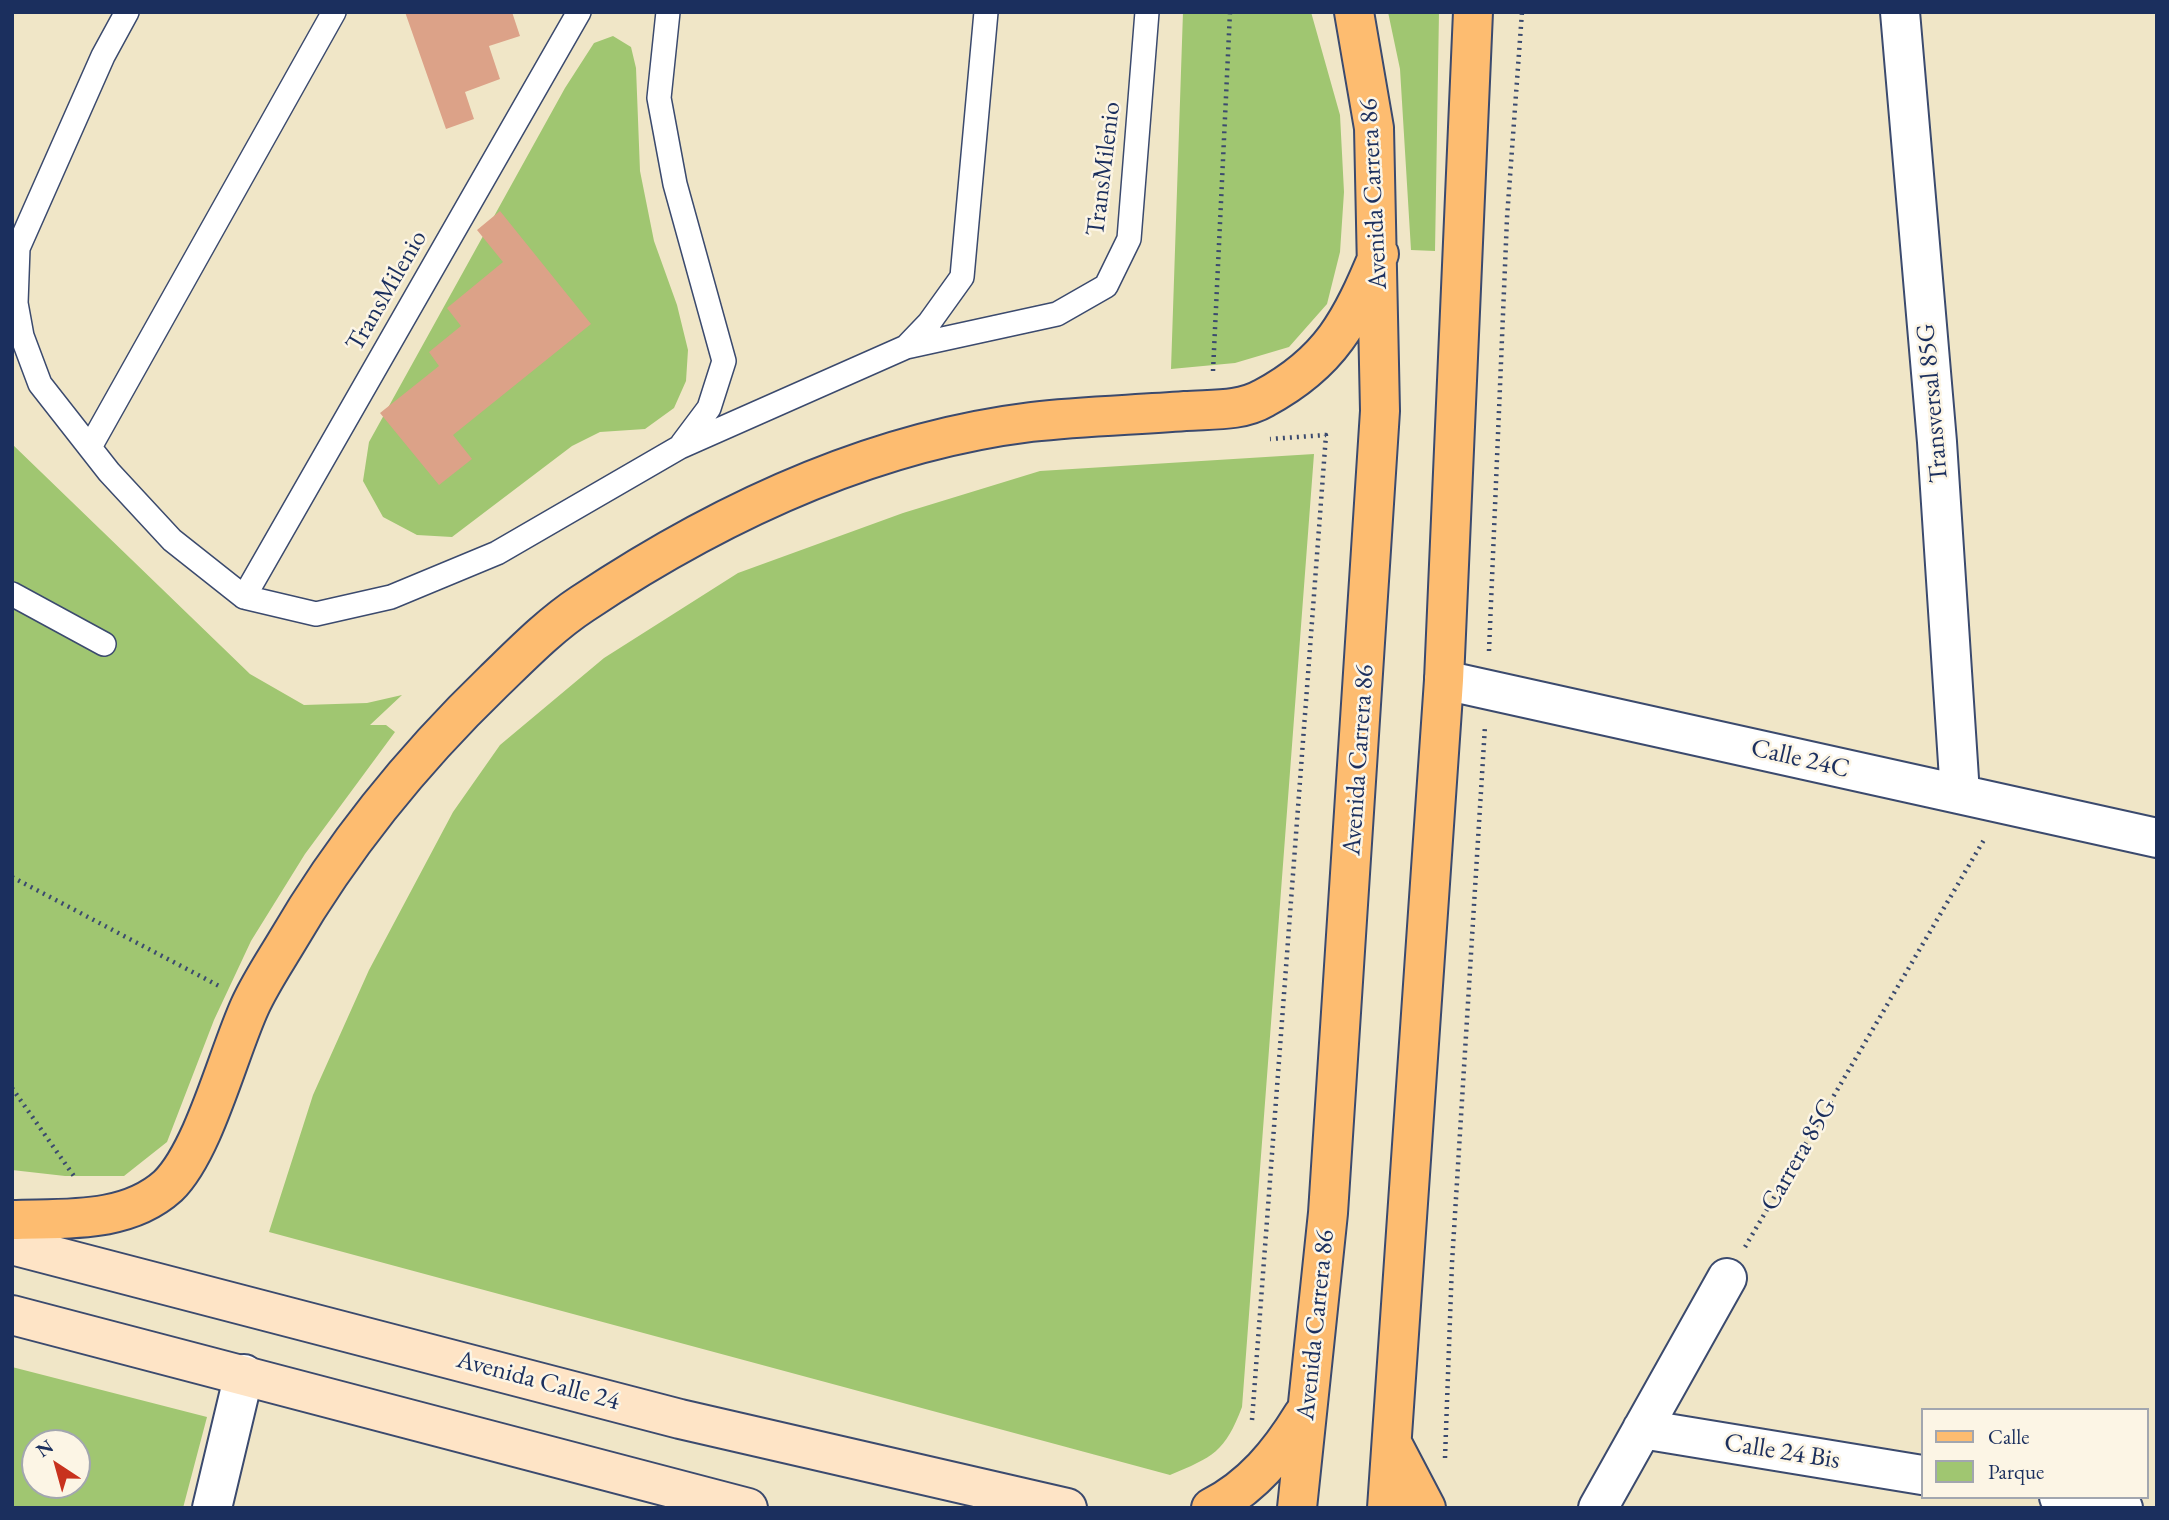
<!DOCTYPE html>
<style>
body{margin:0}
#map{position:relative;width:2169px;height:1520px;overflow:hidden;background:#f0e6c7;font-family:"EB Garamond",serif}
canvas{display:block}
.frame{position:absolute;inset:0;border:14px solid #1b2f5e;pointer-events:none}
.legend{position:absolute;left:1921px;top:1408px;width:228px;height:91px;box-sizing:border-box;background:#fcf5e5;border:2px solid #a2a6af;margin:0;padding:9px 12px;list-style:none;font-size:21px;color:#1b2f5e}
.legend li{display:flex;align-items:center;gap:14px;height:35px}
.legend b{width:35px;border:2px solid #a2a6af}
.north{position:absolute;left:21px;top:1429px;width:70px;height:70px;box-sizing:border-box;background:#fcf5e5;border:2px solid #a2a6af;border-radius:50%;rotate:324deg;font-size:19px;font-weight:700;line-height:28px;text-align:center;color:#1b2f5e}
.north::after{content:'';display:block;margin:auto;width:24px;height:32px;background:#c8321e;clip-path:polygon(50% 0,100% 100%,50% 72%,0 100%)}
</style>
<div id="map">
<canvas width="2169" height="1520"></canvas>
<div class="frame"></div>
<ul class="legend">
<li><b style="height:9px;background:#fdbc70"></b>Calle</li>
<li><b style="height:19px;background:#a0c671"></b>Parque</li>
</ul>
<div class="north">N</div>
</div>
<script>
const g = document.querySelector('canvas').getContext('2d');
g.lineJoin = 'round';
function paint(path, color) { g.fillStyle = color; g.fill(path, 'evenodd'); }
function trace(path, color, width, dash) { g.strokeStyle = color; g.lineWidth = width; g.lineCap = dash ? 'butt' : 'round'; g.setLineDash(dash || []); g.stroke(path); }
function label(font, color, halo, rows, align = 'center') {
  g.font = font + ' "EB Garamond",serif'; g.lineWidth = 5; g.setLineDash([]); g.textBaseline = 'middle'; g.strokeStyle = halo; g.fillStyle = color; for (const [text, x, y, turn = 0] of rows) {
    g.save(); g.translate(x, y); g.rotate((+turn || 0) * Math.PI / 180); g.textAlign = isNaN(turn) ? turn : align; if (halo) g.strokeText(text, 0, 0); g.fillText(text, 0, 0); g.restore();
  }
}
paint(new Path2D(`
 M 1183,12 L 1311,12 L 1340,115 L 1344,192 L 1340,252 L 1327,304 L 1289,347 L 1235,363 L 1171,369 Z
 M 1388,12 L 1439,12 L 1435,251 L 1411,250 L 1400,69 Z
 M 613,36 L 631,47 L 636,68 L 640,171 L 654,241 L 677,305 L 688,350 L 686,381 L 674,408 L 645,429 L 600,432 L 572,446 L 452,537 L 417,535 L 383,517 L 363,481 L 369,442 L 565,88 L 594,43 Z
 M 12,444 L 250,674 L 304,705 L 367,703 L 402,695 L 370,725 L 386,725 L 395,732 L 305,854 L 251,941 L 214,1020 L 167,1142 L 124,1176 L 65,1176 L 12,1170 Z
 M 1314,454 L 1242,1407 C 1225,1452 1213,1457 1170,1475 L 269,1232 L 313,1095 L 369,970 L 453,812 L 500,745 L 604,658 L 738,573 L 903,513 L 1040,471 Z
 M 12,1367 L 207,1417 L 183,1508 L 12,1508 ZM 77,1443 L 77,1485 L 35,1485 L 35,1443 Z`), '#a0c671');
paint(new Path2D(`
 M 405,12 L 512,12 L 520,36 L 489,46 L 500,79 L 465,92 L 474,119 L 446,129 Z
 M 500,211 L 591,324 L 453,435 L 472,459 L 439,485 L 380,413 L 439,366 L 429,352 L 461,326 L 447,308 L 503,262 L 477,230 Z`), '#dca288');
const service = new Path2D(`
 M 127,12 L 103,56 L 18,248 L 16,303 L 22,336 L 40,384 L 109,472 L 172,540 L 244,597 L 316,614 L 391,597 L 497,553 L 680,447 L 906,347 L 1057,314 L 1106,286 L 1129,239 L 1147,12
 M 668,12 L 659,98 L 675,184 L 724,361 L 709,408 L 682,444
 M 906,347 L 929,323 L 962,277 L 986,12
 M 90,447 L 334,12
 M 12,594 L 104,644
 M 244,597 L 579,12`);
const minor = new Path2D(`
 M 1900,12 L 1937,442 L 1960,794
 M 1444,680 L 2157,838
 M 1642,1429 L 1922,1475
 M 2059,1497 L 2123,1508
 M 212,1508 L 244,1374
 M 1598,1508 L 1727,1278`);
const secondary = new Path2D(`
 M 12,1245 L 680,1419 L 1067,1508
 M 12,1315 L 748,1508`);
const primary = new Path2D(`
 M 12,1220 C 64,1218 126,1224 168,1186 C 204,1151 228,1054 250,1006 C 260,984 274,963 286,943 C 343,845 412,760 494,681 C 521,655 550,625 582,604 C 717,514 869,442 1031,422 C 1082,416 1134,415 1185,411 C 1211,409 1240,412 1264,398 C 1331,362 1351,321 1379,254
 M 1393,1445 L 1426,1508
 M 1211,1508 C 1252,1487 1279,1454 1303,1415
 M 1297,1508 L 1328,1213 L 1380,411 L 1374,128 L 1354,12
 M 1387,1508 L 1444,680 L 1473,12`);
trace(service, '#3b4a6e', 26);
trace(minor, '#3b4a6e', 42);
trace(secondary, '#3b4a6e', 42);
trace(primary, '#3b4a6e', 42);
trace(new Path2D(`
 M 1213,371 L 1230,12
 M 1489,651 L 1507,218 L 1522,12
 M 12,877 L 219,986
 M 12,1088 L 76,1179
 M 1745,1247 L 1985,838
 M 1252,1420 L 1326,435 L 1270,439
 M 1445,1458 L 1452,1263 L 1485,726`), '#3b4a6e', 4.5, [2, 5]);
trace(service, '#fff', 23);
trace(minor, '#fff', 38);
trace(secondary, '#fee4c6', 38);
trace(primary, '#fdbc70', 38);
label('26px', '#1b2f5e', '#fcf5e5', [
 ["TransMilenio",1104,169,-83],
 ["Avenida Carrera 86",1374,194,-93],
 ["TransMilenio",387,291,-60],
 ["Transversal 85G",1933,403,-95],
 ["Calle 24C",1800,759,13],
 ["Avenida Carrera 86",1359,760,-86],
 ["Carrera 85G",1799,1155,-60],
 ["Avenida Carrera 86",1316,1325,-84],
 ["Avenida Calle 24",538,1381,15],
 ["Calle 24 Bis",1782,1452,9]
]);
</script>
